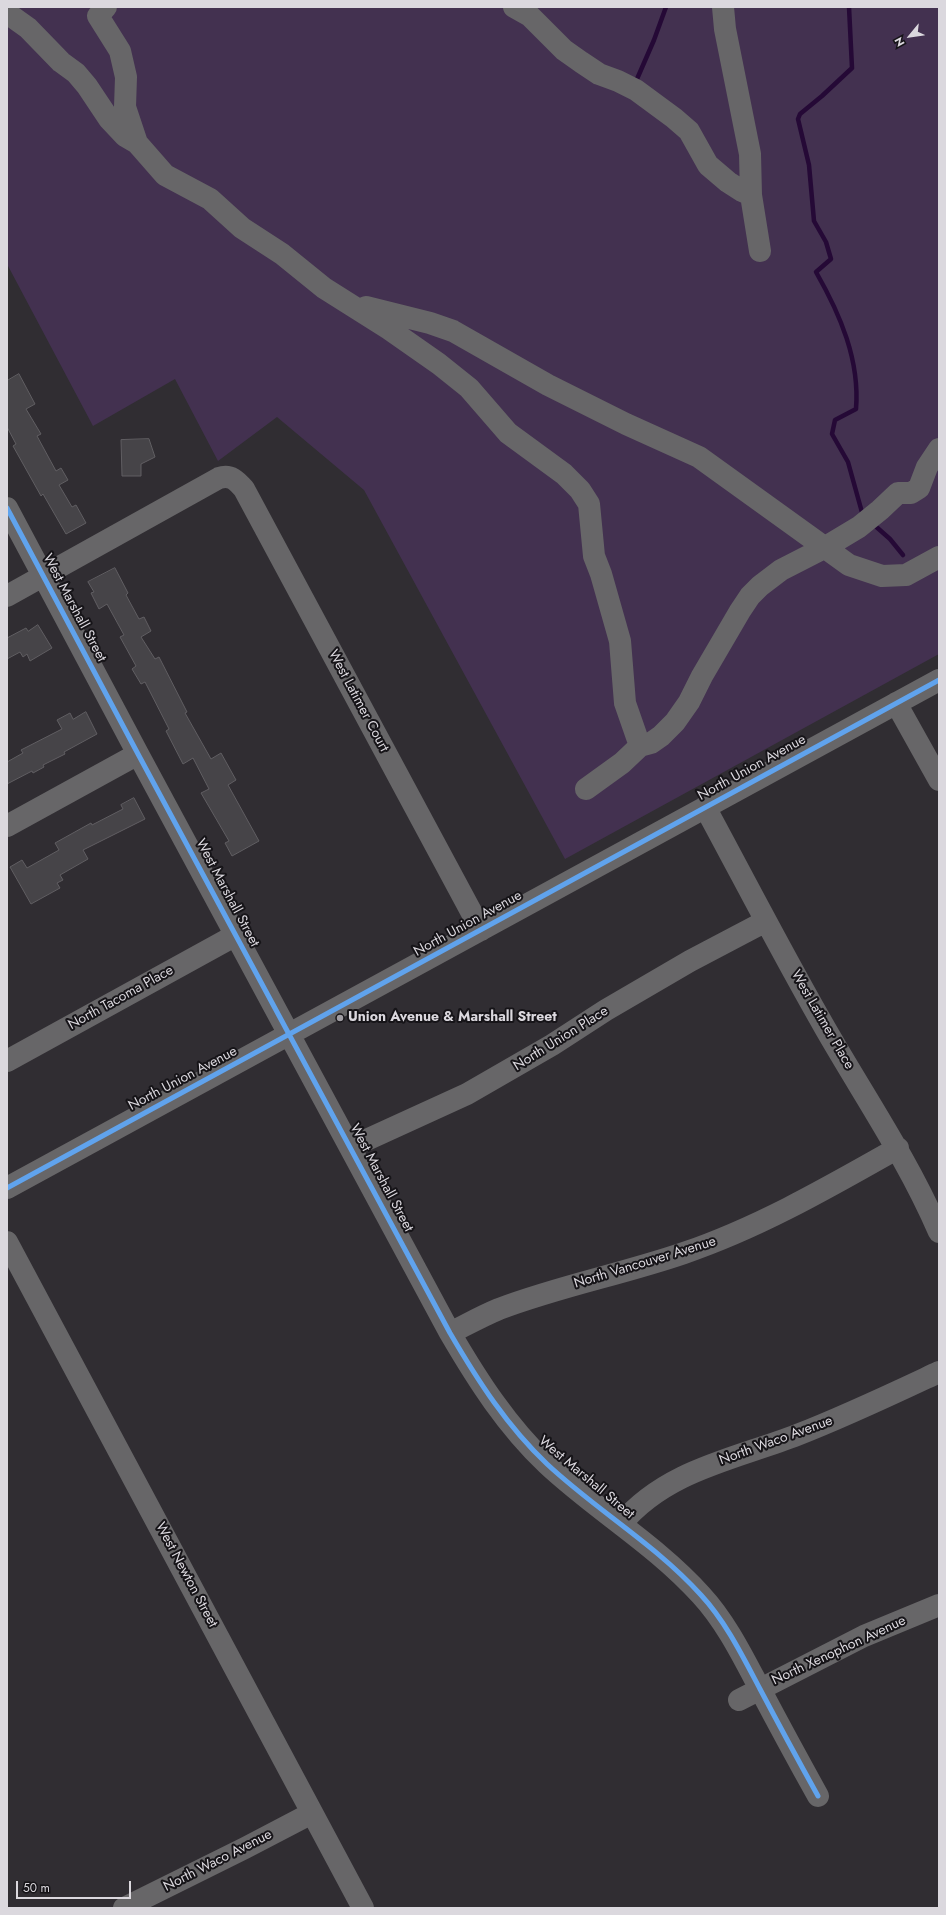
<!DOCTYPE html>
<style>
body{margin:0}
#map{position:relative;width:946px;height:1915px;overflow:hidden;background:#302d32;font-family:Jost,sans-serif}
canvas{display:block}
.frame{position:absolute;inset:0;border:8px solid #dbd8de;pointer-events:none}
.north{position:absolute;left:890px;top:16px;width:40px;height:40px;-webkit-text-stroke:3px #161418;paint-order:stroke;rotate:241deg;font-size:11px;font-weight:700;line-height:16px;text-align:center;color:#dbd8de}
.north::after{content:'';display:block;margin:auto;width:14px;height:18px;background:#dbd8de;clip-path:polygon(50% 0,100% 100%,50% 72%,0 100%)}
.scale{position:absolute;left:16px;top:1881px;width:115px;height:18px;box-sizing:border-box;border:2px solid #dbd8de;border-top:0;padding-left:5px;font-size:12px;line-height:14px;white-space:nowrap;color:#dbd8de;-webkit-text-stroke:3px #161418;paint-order:stroke}
</style>
<div id="map">
<canvas width="946" height="1915"></canvas>
<div class="frame"></div>
<div class="north">N</div>
<div class="scale">50 m</div>
</div>
<script>
const g = document.querySelector('canvas').getContext('2d');
g.lineJoin = 'round';
function paint(path, color) { g.fillStyle = color; g.fill(path, 'evenodd'); }
function trace(path, color, width, dash) { g.strokeStyle = color; g.lineWidth = width; g.lineCap = dash ? 'butt' : 'round'; g.setLineDash(dash || []); g.stroke(path); }
function label(font, color, halo, rows, align = 'center') {
  g.font = font + ' Jost,sans-serif'; g.lineWidth = 4; g.setLineDash([]); g.textBaseline = 'middle'; g.strokeStyle = halo; g.fillStyle = color; for (const [text, x, y, turn = 0] of rows) {
    g.save(); g.translate(x, y); g.rotate((+turn || 0) * Math.PI / 180); g.textAlign = isNaN(turn) ? turn : align; if (halo) g.strokeText(text, 0, 0); g.fillText(text, 0, 0); g.restore();
  }
}
paint(new Path2D(`
 M 7,7 L 939,7 L 939,654 L 565,859 L 364,490 L 277,417 L 218,461 L 175,379 L 93,426 L 7,264 Z`), '#433150');
trace(new Path2D(`
 M 849,7 L 852,68 L 822,96 L 800,114 L 798,119 L 809,165 L 814,221 L 826,242 L 831,259 L 816,272 C 840,314 860,360 856,409 L 835,420 L 832,434 L 848,462 L 863,516
 M 637,79 L 654,40 L 666,7
 M 873,524 L 890,539 L 903,555`), '#250936', 4.5);
const building = new Path2D(`
 M 19,374 L 35,404 L 26,409 L 41,434 L 37,436 L 56,471 L 61,468 L 68,480 L 59,485 L 72,507 L 76,505 L 86,523 L 66,534 L 43,494 L 41,496 L 13,446 L 16,444 L 7,427 L 7,381 Z
 M 149,439 L 155,457 L 141,464 L 141,476 L 122,476 L 121,440 Z
 M 115,568 L 128,593 L 126,595 L 139,619 L 144,617 L 151,631 L 141,637 L 155,659 L 159,657 L 187,712 L 185,713 L 211,759 L 221,753 L 236,780 L 228,785 L 259,841 L 232,856 L 225,843 L 229,841 L 201,793 L 209,789 L 193,758 L 183,764 L 166,731 L 169,729 L 145,682 L 141,684 L 132,669 L 136,666 L 120,637 L 124,635 L 107,604 L 99,609 L 91,593 L 94,592 L 88,582 Z
 M 38,625 L 52,648 L 30,661 L 27,654 L 23,657 L 20,652 L 7,659 L 7,638 L 26,628 L 28,631 Z
 M 86,712 L 97,734 L 64,752 L 65,754 L 43,765 L 44,767 L 33,773 L 32,771 L 7,784 L 7,762 L 23,753 L 21,750 L 62,729 L 57,720 L 70,713 L 73,719 Z
 M 134,798 L 145,819 L 83,850 L 88,859 L 60,875 L 63,880 L 57,883 L 60,888 L 31,904 L 10,867 L 22,860 L 27,868 L 59,850 L 55,843 L 91,823 L 92,825 L 123,809 L 121,805 Z`);
paint(building, '#464448');
trace(building, '#605e62', 1);
trace(new Path2D(`
 M 106,7 L 98,16 L 120,51 L 126,77 L 125,107 L 137,143
 M 514,7 L 530,16 L 564,50 L 581,62 L 599,74 L 618,81 L 636,90 L 674,118 L 689,131 L 708,165 L 728,182 L 742,191 L 751,195
 M 723,7 L 725,29 L 750,154 L 751,195 L 760,251
 M 7,13 L 28,28 L 61,62 L 76,73 L 87,86 L 109,119 L 125,136 L 137,143 L 165,175 L 210,199 L 242,228 L 282,254 L 324,288 L 389,329 L 439,364 L 469,388 L 508,433 L 564,474 L 580,490 L 589,504 L 594,556 L 601,574 L 620,641 L 625,703 L 640,746
 M 366,307 L 430,323 L 453,331 L 548,385 L 626,424 L 699,457 L 849,565 L 882,576 L 906,575 L 939,557
 M 7,508 L 138,754 L 450,1333 C 478,1381 507,1426 547,1464 C 596,1510 655,1544 701,1595 C 726,1622 743,1657 760,1689 C 779,1725 798,1760 818,1796
 M 7,596 L 219,478 C 231,474 237,481 244,489 L 481,930
 M 896,703 L 939,780
 M 586,789 L 622,763 L 640,746 L 651,743 L 661,736 L 675,722 L 689,702 L 702,676 L 740,611 L 750,596 L 760,586 L 781,570 L 824,548 L 859,527 L 880,510 L 898,493 L 911,493 L 919,488 L 927,467 L 939,449
 M 705,807 C 745,881 783,955 825,1028 C 864,1096 908,1160 939,1232
 M 7,826 L 138,754
 M 7,1061 L 236,935
 M 351,1147 L 467,1094 L 552,1045 L 606,1010 L 690,961 L 766,921
 M 7,1188 L 939,680
 M 7,1242 L 363,1908
 M 450,1333 C 466,1325 482,1316 499,1309 C 559,1286 623,1274 684,1253 C 760,1227 829,1187 898,1148
 M 621,1524 C 666,1470 735,1459 797,1435 C 846,1416 892,1394 939,1372
 M 739,1700 L 864,1636 L 939,1605
 M 124,1908 L 245,1848 L 312,1813`), '#676668', 22);
trace(new Path2D(`
 M 7,508 L 138,754 L 450,1333 C 478,1381 507,1426 547,1464 C 596,1510 655,1544 701,1595 C 726,1622 743,1657 760,1689 C 779,1725 798,1760 818,1796
 M 7,1188 L 939,680`), '#60a3ed', 5);
for (const [x, y, r, color] of [
 [340,1018,4,"#9f9ca2"]
]) { const dot = new Path2D(); dot.arc(x, y, r, 0, 2 * Math.PI); g.fillStyle = color; g.fill(dot); trace(dot, '#161418', 1.5); }
label('14px', '#dbd8de', '#161418', [
 ["West Marshall Street",74,608,62],
 ["West Latimer Court",358,701,62],
 ["North Union Avenue",752,768,-29],
 ["West Marshall Street",227,893,62],
 ["North Union Avenue",468,924,-29],
 ["North Tacoma Place",121,998,-29],
 ["West Latimer Place",822,1020,60],
 ["North Union Place",561,1039,-32],
 ["North Union Avenue",183,1079,-28],
 ["West Marshall Street",381,1178,62],
 ["North Vancouver Avenue",645,1263,-17],
 ["North Waco Avenue",776,1441,-20],
 ["West Marshall Street",586,1478,40],
 ["West Newton Street",186,1575,62],
 ["North Xenophon Avenue",839,1651,-25],
 ["North Waco Avenue",218,1861,-27]
]);
label('bold 14px', '#dbd8de', '#161418', [
 ["Union Avenue & Marshall Street",348,1018]
], 'left');
</script>
